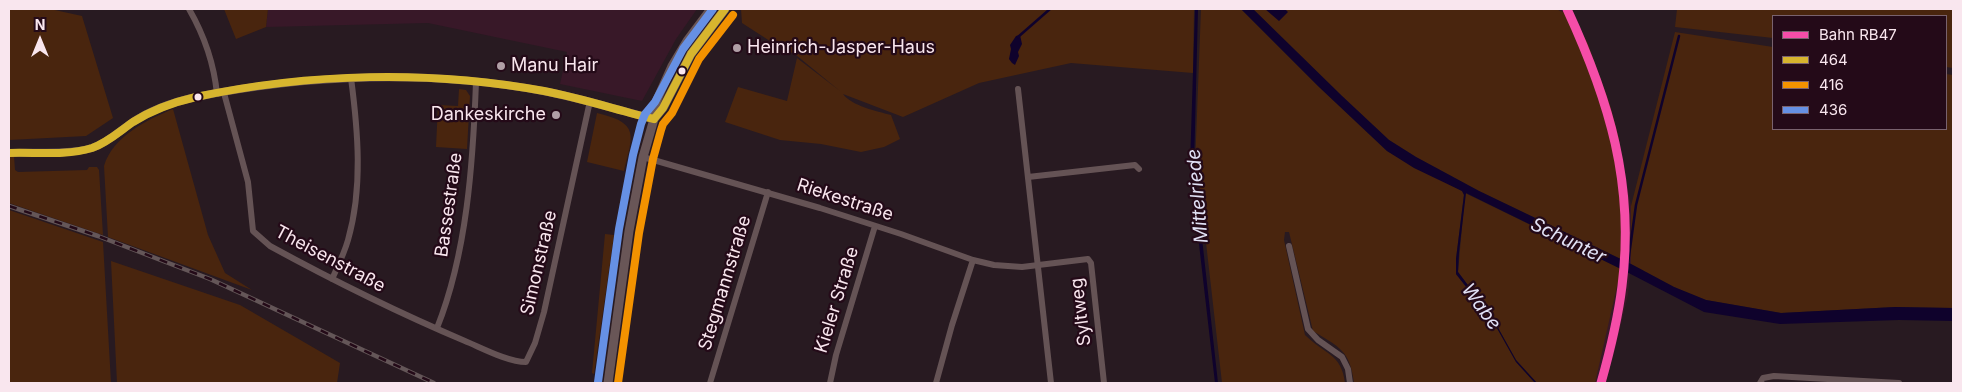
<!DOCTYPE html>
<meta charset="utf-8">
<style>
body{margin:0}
#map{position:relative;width:1962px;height:392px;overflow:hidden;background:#281a21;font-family:Inter,sans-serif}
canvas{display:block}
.frame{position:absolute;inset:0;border:10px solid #f9e6ee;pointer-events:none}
.legend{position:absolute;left:1772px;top:15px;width:175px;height:115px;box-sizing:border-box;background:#240a18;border:1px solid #79626e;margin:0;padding:6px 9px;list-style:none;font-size:15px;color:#f9e6ee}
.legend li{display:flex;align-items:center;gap:10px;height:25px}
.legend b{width:25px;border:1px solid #79626e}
.north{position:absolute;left:15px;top:15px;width:50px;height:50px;-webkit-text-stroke:4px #240a18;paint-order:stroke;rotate:0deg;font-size:14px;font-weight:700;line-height:20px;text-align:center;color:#f9e6ee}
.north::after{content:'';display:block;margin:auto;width:18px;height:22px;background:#f9e6ee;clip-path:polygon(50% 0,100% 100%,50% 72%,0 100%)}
</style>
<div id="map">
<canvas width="1962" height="392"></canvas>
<div class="frame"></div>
<ul class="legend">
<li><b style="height:6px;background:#f54da8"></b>Bahn RB47</li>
<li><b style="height:6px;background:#d7b52e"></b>464</li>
<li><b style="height:6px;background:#f39200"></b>416</li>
<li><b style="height:6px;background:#6690e4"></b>436</li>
</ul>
<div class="north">N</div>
</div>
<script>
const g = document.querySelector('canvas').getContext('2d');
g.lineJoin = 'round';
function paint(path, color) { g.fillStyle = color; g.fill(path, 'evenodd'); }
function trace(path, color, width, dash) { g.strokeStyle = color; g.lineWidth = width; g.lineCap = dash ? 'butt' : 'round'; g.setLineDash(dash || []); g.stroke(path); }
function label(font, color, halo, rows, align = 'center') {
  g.font = font + ' Inter,sans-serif'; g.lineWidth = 4.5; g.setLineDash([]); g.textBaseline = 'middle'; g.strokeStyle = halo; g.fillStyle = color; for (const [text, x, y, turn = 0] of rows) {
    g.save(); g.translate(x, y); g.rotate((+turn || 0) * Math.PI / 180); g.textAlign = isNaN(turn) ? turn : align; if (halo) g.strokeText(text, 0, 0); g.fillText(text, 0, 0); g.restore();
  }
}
paint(new Path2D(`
 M 268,9 L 697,9 L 676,39 L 642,101 L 560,84 L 567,52 L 428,23 L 266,27 Z
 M 1559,9 L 1571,9 L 1599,75 L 1610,105 L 1619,139 L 1631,206 L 1631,264 L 1628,295 L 1613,357 L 1605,383 L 1594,383 L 1623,260 L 1620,182 L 1614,148 L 1577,41 Z`), '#381828');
paint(new Path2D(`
 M 9,9 L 50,9 L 82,16 L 113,118 L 86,136 L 9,140 Z
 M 224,9 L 268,9 L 266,27 L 236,39 Z
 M 741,9 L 1194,9 L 1193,73 L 1071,63 L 979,83 L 903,117 L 843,94 C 852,106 876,111 891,115 L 900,139 L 884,147 L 861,152 L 821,144 L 780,140 L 725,122 L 738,87 L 787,101 L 797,58 L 840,91 L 796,55 L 773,43 L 742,23 Z
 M 1201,9 L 1241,9 L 1318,86 L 1387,151 L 1462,191 L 1464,194 L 1456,259 L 1456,274 L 1493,321 L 1516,362 L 1535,383 L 1354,383 C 1350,350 1339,347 1313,331 L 1289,232 L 1285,232 L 1284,240 L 1305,335 C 1324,354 1342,354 1345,383 L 1222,383 L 1200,190 L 1195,166 Z
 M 1253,9 L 1556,9 L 1574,17 L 1588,44 L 1610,105 L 1619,139 L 1614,148 L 1620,182 L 1623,260 L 1479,191 L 1416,157 L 1389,140 L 1342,96 Z
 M 1677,9 L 1953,9 L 1953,68 L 1946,67 L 1946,16 L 1773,16 L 1773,38 L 1675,27 Z
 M 1675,32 L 1773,47 L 1773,129 L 1946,129 L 1946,74 L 1953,75 L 1953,308 L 1895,307 L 1781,313 L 1706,300 L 1674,287 L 1631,264 L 1631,206 Z
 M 459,89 L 466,90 L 470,96 L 467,149 L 436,147 L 438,105 L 458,106 Z
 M 173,109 L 208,235 L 225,273 L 252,290 L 108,237 L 104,166 C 113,136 147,120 173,109 Z
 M 597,113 C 640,123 633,135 624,171 L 587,162 Z
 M 9,156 L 14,156 L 15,170 L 18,172 L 87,170 L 89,167 L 97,167 L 99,170 L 103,235 L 9,203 Z
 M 1465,193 L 1621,269 L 1595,383 L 1537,383 L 1516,360 L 1492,317 L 1458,272 Z
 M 9,210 L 103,242 L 111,383 L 9,383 Z
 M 605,234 L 614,235 L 594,374 L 592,373 Z
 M 111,261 L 240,305 L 340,363 L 337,383 L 117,383 Z`), '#49250e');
paint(new Path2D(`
 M 1195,9 L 1198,9 L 1194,166 L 1218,383 L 1215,383 L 1190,166 Z
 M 1241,9 L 1253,9 L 1342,96 L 1389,140 L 1416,157 L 1479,191 L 1631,264 L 1674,287 L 1706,300 L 1781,313 L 1895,307 L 1953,308 L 1953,321 L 1899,320 L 1780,324 L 1704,312 L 1621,269 L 1466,193 L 1459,252 L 1458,272 L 1492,317 L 1516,360 L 1537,383 L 1535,383 L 1516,362 L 1493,321 L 1456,274 L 1456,259 L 1464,195 L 1462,191 L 1414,168 L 1387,151 L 1318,86 Z
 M 1265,9 L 1285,9 L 1288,12 L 1279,21 Z
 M 1020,35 L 1022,44 L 1018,52 L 1019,56 L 1015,65 L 1012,63 L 1009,59 L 1011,49 L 1010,45 L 1016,36 Z`), '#0f022c');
trace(new Path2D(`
 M 1018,37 L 1050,9
 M 1628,263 L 1636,205 L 1679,36`), '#0f022c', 2.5);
trace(new Path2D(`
 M 189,9 C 204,35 214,64 217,94
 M 1018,89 L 1051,383
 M 224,93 L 248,182 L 253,231 L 270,246 C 334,281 399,313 465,341 C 482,348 508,362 526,362 L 535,343 L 544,312 L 590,101
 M 643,157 L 820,208 L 901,234 L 973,260 L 994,265 L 1022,267 L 1088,259 L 1091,263 L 1104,383
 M 1028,177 L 1135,165 L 1139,169
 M 1289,246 L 1308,329 L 1318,340 L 1342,357 L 1348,369 L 1350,383
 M 332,279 C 338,266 344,254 348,240 C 363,188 358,131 351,78
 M 437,328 C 467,253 473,163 476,82
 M 710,383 L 768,192
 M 830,383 L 836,355 L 875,226
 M 936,383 L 952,325 L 973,260
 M 1760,383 L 1763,378 L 1774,376 L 1899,383`), '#655355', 6);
trace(new Path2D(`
 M 9,153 C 34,152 68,155 92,148 C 107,143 118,132 130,124 C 150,110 173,102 196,97 C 309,74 430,70 543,91 C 581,98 617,110 654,119`), '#655355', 8);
trace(new Path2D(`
 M 654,119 L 663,108 L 691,54 L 725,9
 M 608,383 L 629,231 L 643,157 L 654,119 L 656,102 L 672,66 L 687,41 L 711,9`), '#695657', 9);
const rail = new Path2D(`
 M 9,206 L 98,236 L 210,279 L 434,383`);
trace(rail, '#645658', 4.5);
trace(rail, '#240a18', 2.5, [8]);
trace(new Path2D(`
 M 654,119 L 663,108 L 691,54 L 725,9
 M 9,153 C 36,152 65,156 92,148 C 107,143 120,131 133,122 C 152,110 174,102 196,97 C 309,73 430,70 544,91 C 581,98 617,110 654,119`), '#d7b52e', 8);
trace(new Path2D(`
 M 618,383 L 639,233 L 653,159 L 661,130 L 663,124 L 672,113 L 699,59 L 733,15`), '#f39200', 8);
trace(new Path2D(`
 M 598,382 L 619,229 L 633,155 L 641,124 L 645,114 L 655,102 L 683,49 L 713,9`), '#6690e4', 8);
trace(new Path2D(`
 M 1567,9 C 1609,100 1635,184 1622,286 C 1618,319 1610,351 1601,383`), '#f54da8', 9);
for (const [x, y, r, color] of [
 [737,48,5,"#b09fa6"],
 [501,66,5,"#b09fa6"],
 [682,71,4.5,"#f9e6ee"],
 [198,97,4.5,"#f9e6ee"],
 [556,115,5,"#b09fa6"]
]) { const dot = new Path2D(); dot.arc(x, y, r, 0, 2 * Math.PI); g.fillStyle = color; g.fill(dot); trace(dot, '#240a18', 2); }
label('18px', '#f9e6ee', '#240a18', [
 ["Heinrich-Jasper-Haus",747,48],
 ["Manu Hair",511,66],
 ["Dankeskirche",546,115,"right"]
], 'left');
label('18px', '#f9e6ee', '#240a18', [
 ["Riekestraße",845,200,18],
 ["Bassestraße",449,205,-82],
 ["Theisenstraße",330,259,28],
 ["Simonstraße",539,263,-77],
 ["Stegmannstraße",725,283,-73],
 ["Kieler Straße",837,300,-73],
 ["Syltweg",1081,312,-97]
]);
label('italic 19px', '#e1e1f5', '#240a18', [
 ["Mittelriede",1198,196,-95],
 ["Schunter",1568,241,26],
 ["Wabe",1481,307,54]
]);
</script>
